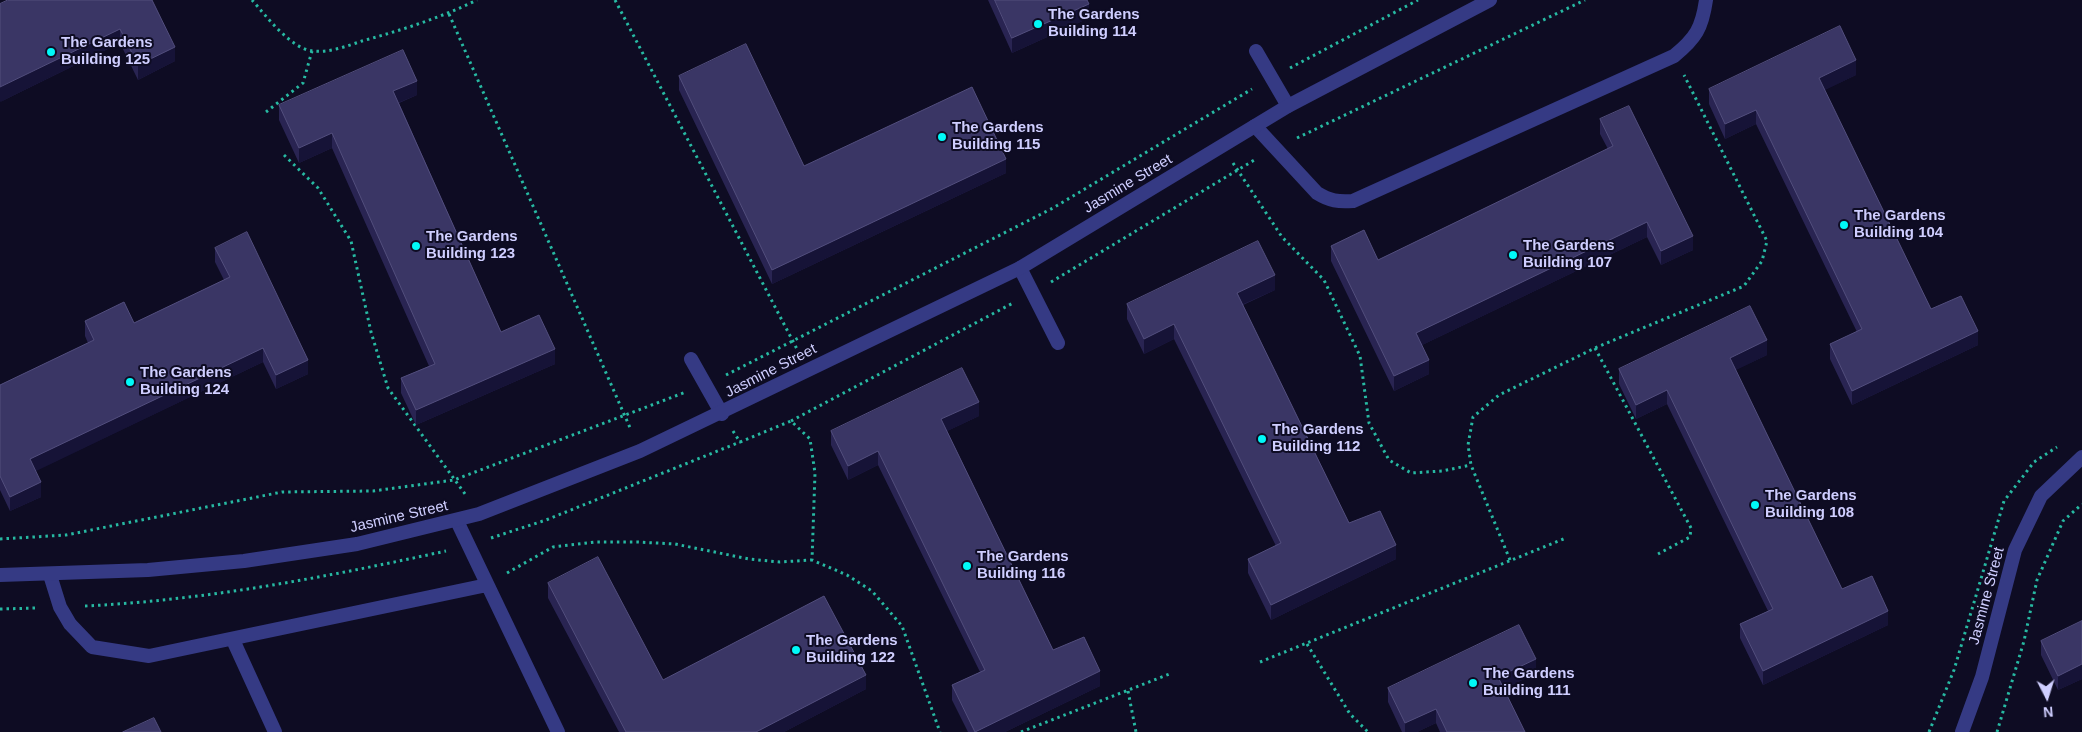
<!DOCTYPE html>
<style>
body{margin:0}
#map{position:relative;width:2082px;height:732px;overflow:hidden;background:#0e0c23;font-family:Helvetica,sans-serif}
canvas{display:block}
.north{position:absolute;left:2022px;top:672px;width:50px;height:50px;-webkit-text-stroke:4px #0e0c23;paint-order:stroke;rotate:175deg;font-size:14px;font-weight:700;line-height:20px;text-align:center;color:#cfceff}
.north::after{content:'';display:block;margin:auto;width:18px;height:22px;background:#cfceff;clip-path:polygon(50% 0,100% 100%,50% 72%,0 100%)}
</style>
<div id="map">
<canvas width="2082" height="732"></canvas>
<div class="north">N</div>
</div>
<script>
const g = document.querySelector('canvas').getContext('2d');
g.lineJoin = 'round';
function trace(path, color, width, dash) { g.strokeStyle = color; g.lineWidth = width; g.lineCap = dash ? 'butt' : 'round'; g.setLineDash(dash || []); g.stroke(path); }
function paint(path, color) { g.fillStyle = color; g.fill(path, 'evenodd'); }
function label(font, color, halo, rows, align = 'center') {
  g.font = font + ' Helvetica,sans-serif'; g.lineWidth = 4; g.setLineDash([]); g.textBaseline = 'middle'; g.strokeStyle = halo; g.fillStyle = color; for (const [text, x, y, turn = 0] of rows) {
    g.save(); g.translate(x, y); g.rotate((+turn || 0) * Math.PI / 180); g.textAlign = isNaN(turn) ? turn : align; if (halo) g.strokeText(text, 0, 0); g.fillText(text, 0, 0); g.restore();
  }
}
trace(new Path2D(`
 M 252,0 C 266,16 291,49 313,51 C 329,53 347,46 362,41 C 402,30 440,18 477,0
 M 615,0 L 798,351
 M 449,14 L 631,430
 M 1290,68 L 1418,0
 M 266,112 L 303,83 L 312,51
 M 1297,138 L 1585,0
 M 284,155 L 318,188 L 351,241 L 371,332 L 388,388 L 465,494
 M 1233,163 L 1282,237 L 1324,280 L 1360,356 L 1369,423 L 1389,460 L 1411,473 L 1442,471 L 1471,465
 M 1051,282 L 1256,159
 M 1595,348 L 1691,528 L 1690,537 L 1658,554
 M 726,375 L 1053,208 L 1252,89
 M 791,421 L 1013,303
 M 733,431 L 740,442 L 791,421 L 810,439 L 815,473 L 812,560 L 847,575 L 872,591 L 902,626 L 940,732
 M 491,538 L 546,520 L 740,442
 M 0,539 L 66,535 L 282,492 L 373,491 L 454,480 L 686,392
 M 1510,560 L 1471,465 L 1468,445 L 1473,417 L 1499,395 L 1595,348 L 1744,286 L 1762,261 L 1767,241 L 1684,75
 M 507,573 L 553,547 L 595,542 L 637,542 L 675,544 L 749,559 L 780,562 L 812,560
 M 85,606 C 208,600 326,577 446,551
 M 0,609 L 36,608
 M 1307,644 L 1350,714 L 1368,732
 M 1260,662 L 1566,538
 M 1128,691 L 1136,732
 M 1021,732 L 1172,673
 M 1929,732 L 1954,670 L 2004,501 L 2034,462 L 2057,447
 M 1997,732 L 2024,641 L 2037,580 L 2063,521 L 2082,504`), '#27b9a2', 3, [2.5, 4]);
trace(new Path2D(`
 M 1256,51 L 1288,106
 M 1255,126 L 1317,193 C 1330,201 1338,202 1353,201 L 1674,56 C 1696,38 1702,28 1706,0
 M 1020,268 L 1058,343
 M 691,359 L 722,414
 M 457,521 L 558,732
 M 50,575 L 60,607 L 70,624 L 92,647 L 149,656 L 487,585
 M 233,640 L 275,732`), '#353a84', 14);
trace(new Path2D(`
 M 0,575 L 148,570 L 244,561 L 357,544 L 479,514 L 640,451 L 1020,268 L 1288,106 L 1490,0
 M 1962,732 L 1982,677 L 2015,550 L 2041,496 L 2082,457`), '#353a84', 14);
paint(new Path2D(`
 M 152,0 L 175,61 L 138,80 L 120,43 L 0,102 Z
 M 988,0 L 1087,0 L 1089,18 L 1012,53 Z
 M 1856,75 L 1824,90 L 1931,309 L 1978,345 L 1852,405 L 1830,359 L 1830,344 L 1857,332 L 1756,124 L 1725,139 L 1709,104 L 1709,89 Z
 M 679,76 L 804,166 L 1006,173 L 772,284 L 679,90 Z
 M 417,95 L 399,103 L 501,332 L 555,364 L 416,425 L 401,393 L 401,378 L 429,366 L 332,148 L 299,163 L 279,120 L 279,105 Z
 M 1600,119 L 1693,250 L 1661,265 L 1647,237 L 1422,345 L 1429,374 L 1394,391 L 1331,261 L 1331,246 L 1378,260 L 1608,149 L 1600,134 Z
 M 215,248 L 308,374 L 276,389 L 263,362 L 35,471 L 41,497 L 10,511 L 0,490 L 0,385 L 88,343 L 85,336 L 85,321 L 134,323 L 224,280 L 215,262 Z
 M 1275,290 L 1243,305 L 1349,523 L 1396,559 L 1271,620 L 1248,573 L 1248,559 L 1276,546 L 1174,339 L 1144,354 L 1127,319 L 1127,304 Z
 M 1767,355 L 1735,370 L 1842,589 L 1888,625 L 1763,685 L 1740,638 L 1740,624 L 1768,611 L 1667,404 L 1636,419 L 1619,384 L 1619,369 Z
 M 979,416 L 947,431 L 1053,650 L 1100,686 L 1005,732 L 968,732 L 952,700 L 952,685 L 980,672 L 878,465 L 848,480 L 831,445 L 831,431 Z
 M 548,583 L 663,680 L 866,689 L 784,732 L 619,732 L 548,598 Z
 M 2082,621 L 2082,679 L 2058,690 L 2041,655 L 2041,641 Z
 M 1536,673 L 1504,689 L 1525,732 L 1440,732 L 1436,723 L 1417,732 L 1402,732 L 1388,702 L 1388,688 Z`), '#292452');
paint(new Path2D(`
 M 1089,4 L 1089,18 L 1012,53 L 1012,38 Z
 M 120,29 L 120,43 L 0,102 L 0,87 Z
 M 175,47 L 175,61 L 138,80 L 138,65 Z
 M 1856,60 L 1856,75 L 1819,93 L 1819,78 Z
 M 417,81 L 417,95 L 393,105 L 393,91 Z
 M 1756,110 L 1756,124 L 1725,139 L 1725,124 Z
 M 332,133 L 332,148 L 299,163 L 299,148 Z
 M 1006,159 L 1006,173 L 772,284 L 772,270 Z
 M 1647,222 L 1647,237 L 1416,348 L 1416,333 Z
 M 1693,236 L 1693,250 L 1661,265 L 1661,251 Z
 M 1275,275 L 1275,290 L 1237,307 L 1237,293 Z
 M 1174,324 L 1174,339 L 1144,354 L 1144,339 Z
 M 1978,331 L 1978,345 L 1852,405 L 1852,391 Z
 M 1767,340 L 1767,355 L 1730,373 L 1730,358 Z
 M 263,348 L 263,362 L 30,474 L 30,459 Z
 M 555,349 L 555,364 L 416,425 L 416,410 Z
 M 308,360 L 308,374 L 276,389 L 276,375 Z
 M 1429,360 L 1429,374 L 1394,391 L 1394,376 Z
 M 1667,390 L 1667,404 L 1636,419 L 1636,405 Z
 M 979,402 L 979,416 L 941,434 L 941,419 Z
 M 878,451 L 878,465 L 848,480 L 848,466 Z
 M 41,482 L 41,497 L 10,511 L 10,497 Z
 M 1396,545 L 1396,559 L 1271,620 L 1271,605 Z
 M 1888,611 L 1888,625 L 1763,685 L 1763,671 Z
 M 1536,659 L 1536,673 L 1498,692 L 1498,677 Z
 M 2082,664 L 2082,679 L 2058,690 L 2058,676 Z
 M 1100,671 L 1100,686 L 1005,732 L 975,732 Z
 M 866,675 L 866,689 L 784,732 L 756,732 Z
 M 1436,709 L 1436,723 L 1417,732 L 1405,732 L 1405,723 Z`), '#161337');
const building = new Path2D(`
 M 8,0 L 152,0 L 175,47 L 138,65 L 120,29 L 0,87 L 0,4 Z
 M 995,0 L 1087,0 L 1089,4 L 1012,38 Z
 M 1840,26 L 1856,60 L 1819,78 L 1931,309 L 1961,296 L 1978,331 L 1852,391 L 1830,344 L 1862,329 L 1756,110 L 1725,124 L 1709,89 Z
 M 746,44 L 804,166 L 972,87 L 1006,159 L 772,270 L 679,76 Z
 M 403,50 L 417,81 L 393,91 L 501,332 L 539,315 L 555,349 L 416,410 L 401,378 L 435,364 L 332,133 L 299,148 L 279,105 Z
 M 1629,106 L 1693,236 L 1661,251 L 1647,222 L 1416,333 L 1429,360 L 1394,376 L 1331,246 L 1364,230 L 1378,260 L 1613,146 L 1600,119 Z
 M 247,232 L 308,360 L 276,375 L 263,348 L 30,459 L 41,482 L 10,497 L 0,476 L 0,385 L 94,340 L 85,321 L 124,302 L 134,323 L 230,277 L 215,248 Z
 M 1258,241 L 1275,275 L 1237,293 L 1349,523 L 1380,511 L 1396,545 L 1271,605 L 1248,559 L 1281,543 L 1174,324 L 1144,339 L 1127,304 Z
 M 1750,306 L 1767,340 L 1730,358 L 1842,589 L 1872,576 L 1888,611 L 1763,671 L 1740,624 L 1773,609 L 1667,390 L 1636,405 L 1619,369 Z
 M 962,368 L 979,402 L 941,419 L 1053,650 L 1084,637 L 1100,671 L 975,732 L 952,685 L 985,670 L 878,451 L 848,466 L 831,431 Z
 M 598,557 L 663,680 L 824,596 L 866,675 L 756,732 L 626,732 L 548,583 Z
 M 2082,621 L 2082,664 L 2058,676 L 2041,641 Z
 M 1519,625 L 1536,659 L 1498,677 L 1525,732 L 1447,732 L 1436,709 L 1405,723 L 1388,688 Z
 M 154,718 L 161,732 L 123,732 Z`);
paint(building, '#3a3665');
trace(building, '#524e7d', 1);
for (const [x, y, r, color] of [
 [1038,24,5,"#00f9f8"],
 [51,52,5,"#00f9f8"],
 [942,137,5,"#00f9f8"],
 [1844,225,5,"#00f9f8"],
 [416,246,5,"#00f9f8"],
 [1513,255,5,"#00f9f8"],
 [130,382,5,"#00f9f8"],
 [1262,439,5,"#00f9f8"],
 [1755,505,5,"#00f9f8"],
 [967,566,5,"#00f9f8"],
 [796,650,5,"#00f9f8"],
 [1473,683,5,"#00f9f8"]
]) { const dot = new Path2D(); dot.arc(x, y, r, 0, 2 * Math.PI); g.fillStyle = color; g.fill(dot); trace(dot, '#0e0c23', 2); }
label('bold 15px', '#cfceff', '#0e0c23', [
 ["The Gardens",1048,15],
 ["Building 114",1048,32],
 ["The Gardens",61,43],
 ["Building 125",61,60],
 ["The Gardens",952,128],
 ["Building 115",952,145],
 ["The Gardens",1854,216],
 ["Building 104",1854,233],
 ["The Gardens",426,237],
 ["Building 123",426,254],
 ["The Gardens",1523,246],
 ["Building 107",1523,263],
 ["The Gardens",140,373],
 ["Building 124",140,390],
 ["The Gardens",1272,430],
 ["Building 112",1272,447],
 ["The Gardens",1765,496],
 ["Building 108",1765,513],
 ["The Gardens",977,557],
 ["Building 116",977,574],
 ["The Gardens",806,641],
 ["Building 122",806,658],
 ["The Gardens",1483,674],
 ["Building 111",1483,691]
], 'left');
label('15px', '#cfceff', '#0e0c23', [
 ["Jasmine Street",1128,184,-31],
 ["Jasmine Street",771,371,-27],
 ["Jasmine Street",399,517,-13],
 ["Jasmine Street",1987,596,-75]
]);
</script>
